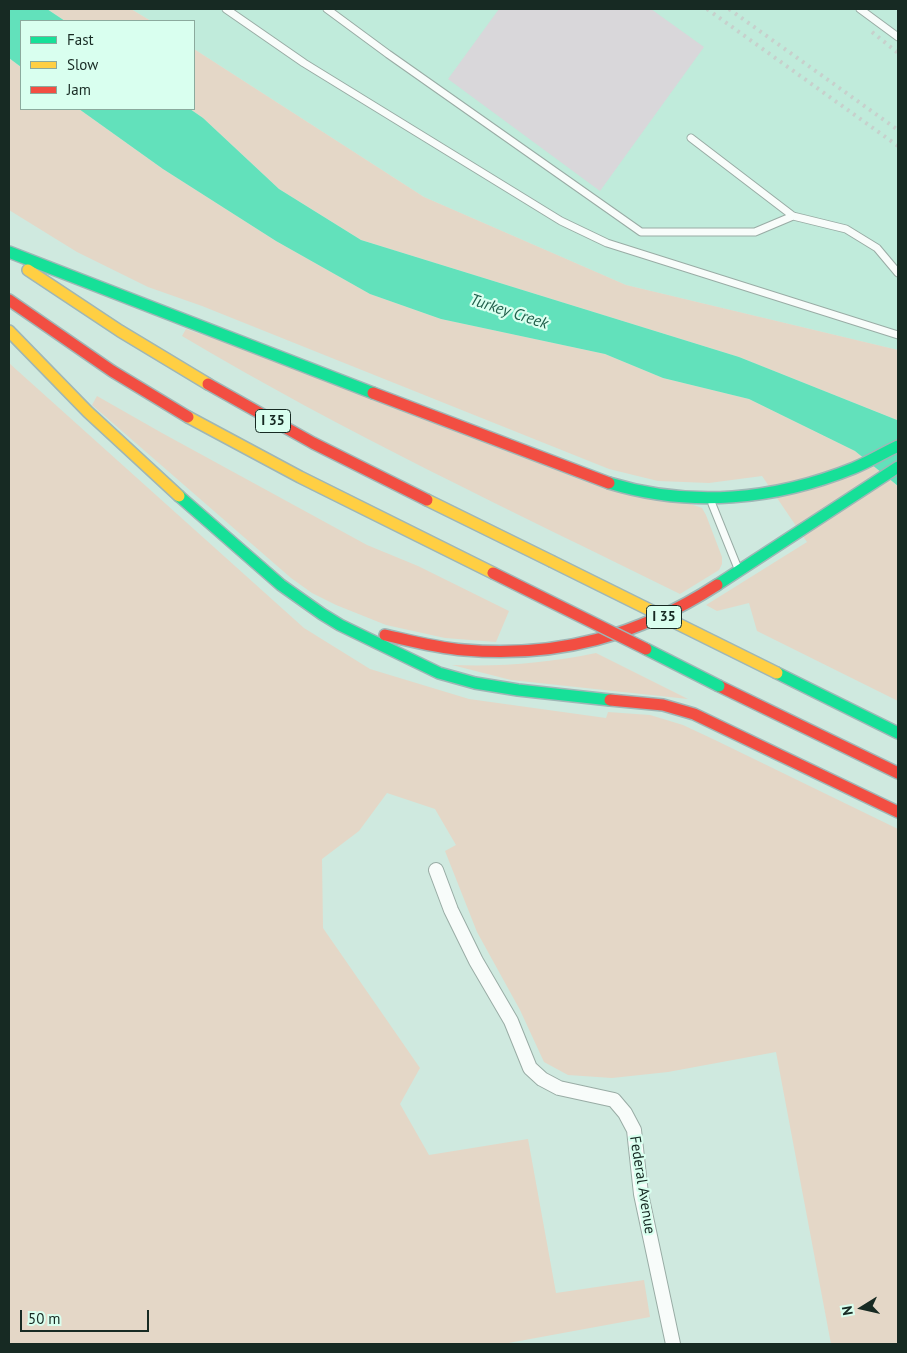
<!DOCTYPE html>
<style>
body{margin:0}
#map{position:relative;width:907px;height:1353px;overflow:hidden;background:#cfe9df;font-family:"PT Sans",sans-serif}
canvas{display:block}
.frame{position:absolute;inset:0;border:10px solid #172a23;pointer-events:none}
.legend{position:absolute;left:20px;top:20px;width:175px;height:90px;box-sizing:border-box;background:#d9ffef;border:1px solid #8baa9d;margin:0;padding:6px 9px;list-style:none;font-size:15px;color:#172a23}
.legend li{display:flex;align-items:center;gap:10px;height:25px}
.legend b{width:25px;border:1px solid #8baa9d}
.north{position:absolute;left:837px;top:1283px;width:50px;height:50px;-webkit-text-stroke:4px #d9ffef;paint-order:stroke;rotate:260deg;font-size:14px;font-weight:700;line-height:20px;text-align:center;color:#172a23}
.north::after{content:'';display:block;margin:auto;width:18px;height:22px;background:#172a23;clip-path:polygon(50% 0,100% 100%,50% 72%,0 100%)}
.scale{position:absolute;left:20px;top:1310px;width:129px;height:22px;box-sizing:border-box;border:2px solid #172a23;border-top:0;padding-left:6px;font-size:15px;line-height:18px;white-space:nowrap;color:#172a23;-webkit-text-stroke:4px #d9ffef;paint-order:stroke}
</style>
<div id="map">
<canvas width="907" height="1353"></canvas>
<div class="frame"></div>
<ul class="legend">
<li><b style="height:6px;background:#16e098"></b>Fast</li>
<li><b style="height:6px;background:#ffcf43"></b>Slow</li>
<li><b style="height:6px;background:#f24e42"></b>Jam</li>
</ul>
<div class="north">N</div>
<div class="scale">50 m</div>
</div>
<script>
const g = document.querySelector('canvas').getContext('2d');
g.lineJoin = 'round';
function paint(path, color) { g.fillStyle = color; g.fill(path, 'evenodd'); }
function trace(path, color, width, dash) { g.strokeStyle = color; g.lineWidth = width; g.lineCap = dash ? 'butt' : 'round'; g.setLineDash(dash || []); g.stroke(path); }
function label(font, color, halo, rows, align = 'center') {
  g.font = font + ' "PT Sans",sans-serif'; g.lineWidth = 4.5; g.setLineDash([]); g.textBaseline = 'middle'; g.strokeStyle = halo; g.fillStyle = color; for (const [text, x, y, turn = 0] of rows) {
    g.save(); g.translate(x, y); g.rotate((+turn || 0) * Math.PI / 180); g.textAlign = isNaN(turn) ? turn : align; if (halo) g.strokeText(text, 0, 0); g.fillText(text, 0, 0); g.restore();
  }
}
paint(new Path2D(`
 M 131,9 L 898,9 L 898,350 L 626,285 L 424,197 L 194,49 L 194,21 L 151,21 Z`), '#c0ebdb');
paint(new Path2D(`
 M 47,9 L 131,9 L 151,21 L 65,21 Z
 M 194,49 L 424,197 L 626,285 L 898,350 L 898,419 L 897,420 L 739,357 L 361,240 L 279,189 L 203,118 L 190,109 L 194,109 Z
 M 9,58 L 21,67 L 21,109 L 79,109 L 163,169 L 276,241 L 370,294 L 441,319 L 605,354 L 663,378 L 749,399 L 855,451 L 898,486 L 898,701 L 757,631 L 749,603 L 717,611 L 706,605 L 807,542 L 762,476 L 709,483 L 658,481 L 609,469 L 202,306 L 148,287 L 77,252 L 9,210 Z
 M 186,329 L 702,508 L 706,515 L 722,557 L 722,564 L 719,570 L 680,594 C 512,511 343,432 182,336 Z
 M 9,363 L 304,628 L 370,669 L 469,699 L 606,718 L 608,712 L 650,715 L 683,725 L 715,740 L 898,829 L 898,1344 L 831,1344 L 776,1052 L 668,1072 L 612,1078 L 568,1075 L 544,1062 L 520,1010 L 477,932 L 445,851 L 456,845 L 435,809 L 387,793 L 359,831 L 322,859 L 323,928 L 420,1068 L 400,1104 L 429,1155 L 528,1139 L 556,1293 L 644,1280 L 650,1317 L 503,1344 L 9,1344 Z
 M 97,396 L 162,433 L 367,545 L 418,566 L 509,611 L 496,642 L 445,638 L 386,625 L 336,605 L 312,593 L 291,578 L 92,405 Z
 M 596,653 L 688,699 L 511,680 L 452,665 C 501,667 548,663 596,653 Z`), '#e4d7c7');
paint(new Path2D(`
 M 9,9 L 47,9 L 65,21 L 21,21 L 21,67 L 9,58 Z
 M 79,109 L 190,109 L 203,118 L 279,189 L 361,240 L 739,357 L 897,420 L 898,421 L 898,486 L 855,451 L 749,399 L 663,378 L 605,354 L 441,319 L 370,294 L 276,241 L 163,169 Z`), '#62e1bb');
paint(new Path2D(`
 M 499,9 L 651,9 L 704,47 L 600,191 L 448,79 Z`), '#d9d7da');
const lane = new Path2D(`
 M 226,9 L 304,63 L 561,221 L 607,243 L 898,335
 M 327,9 L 388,54 L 641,232 L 755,232 L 793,216
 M 860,9 L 898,37
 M 691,138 L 793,216 L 846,229 L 877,248 L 898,273
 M 712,504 L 737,566`);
const street = new Path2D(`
 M 436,870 L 451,910 L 476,961 L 511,1021 L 530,1068 L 542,1079 L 559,1088 L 614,1100 L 625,1113 L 634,1130 L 641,1194 L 673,1344`);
const fast = new Path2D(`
 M 9,252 L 373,393
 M 609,483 C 691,508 775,500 854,468 C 869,462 883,453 898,446
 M 179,496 L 281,585 L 322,614 L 340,625 L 439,673 L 475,683 L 518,690 L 610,700
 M 717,585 L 898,467
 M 777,673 L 898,733`);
const slow = new Path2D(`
 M 28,270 L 120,331 L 208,384
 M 9,331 L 88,412 L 179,496
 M 188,417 L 300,477 L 493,573
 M 427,500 L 551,561`);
const jam = new Path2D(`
 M 9,300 L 112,371 L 188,417
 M 208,384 L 313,443 L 427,500
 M 373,393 L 609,483
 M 385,635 C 411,641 437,648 464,650 C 558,658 638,636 717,585
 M 719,686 L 898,773
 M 610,700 L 663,705 L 694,714 L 898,812`);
trace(lane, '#99aca5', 9);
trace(street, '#99aca5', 16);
trace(fast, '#9fb6b6', 14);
trace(slow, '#9fb6b6', 14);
trace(jam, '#9fb6b6', 14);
trace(lane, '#f8fcfa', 7);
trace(street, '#f8fcfa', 14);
trace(fast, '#16e098', 11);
trace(slow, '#ffcf43', 11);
trace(jam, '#f24e42', 11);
trace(new Path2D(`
 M 707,9 L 898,146
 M 729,9 L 898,130
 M 872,32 L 898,53`), '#c7d0cc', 4, [2.5, 5]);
const fastBridge = new Path2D(`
 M 646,649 L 719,686`);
const slowBridge = new Path2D(`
 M 551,561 L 777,673`);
const jamBridge = new Path2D(`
 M 493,573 L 646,649`);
trace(fastBridge, '#9fb6b6', 14, []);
trace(slowBridge, '#9fb6b6', 14, []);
trace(jamBridge, '#9fb6b6', 14, []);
trace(fastBridge, '#16e098', 11);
trace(slowBridge, '#ffcf43', 11);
trace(jamBridge, '#f24e42', 11);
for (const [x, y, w] of [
 [273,421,35],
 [664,617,35]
]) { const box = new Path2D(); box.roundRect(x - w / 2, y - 11.5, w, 23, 4); g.fillStyle = '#d9ffef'; g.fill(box); trace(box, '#172a23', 1); }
label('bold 14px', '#172a23', null, [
 ["I 35",273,421],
 ["I 35",664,617]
]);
label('15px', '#172a23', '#d9ffef', [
 ["Federal Avenue",642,1185,81]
]);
label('italic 16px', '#215f4b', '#d9ffef', [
 ["Turkey Creek",509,312,18]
]);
</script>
